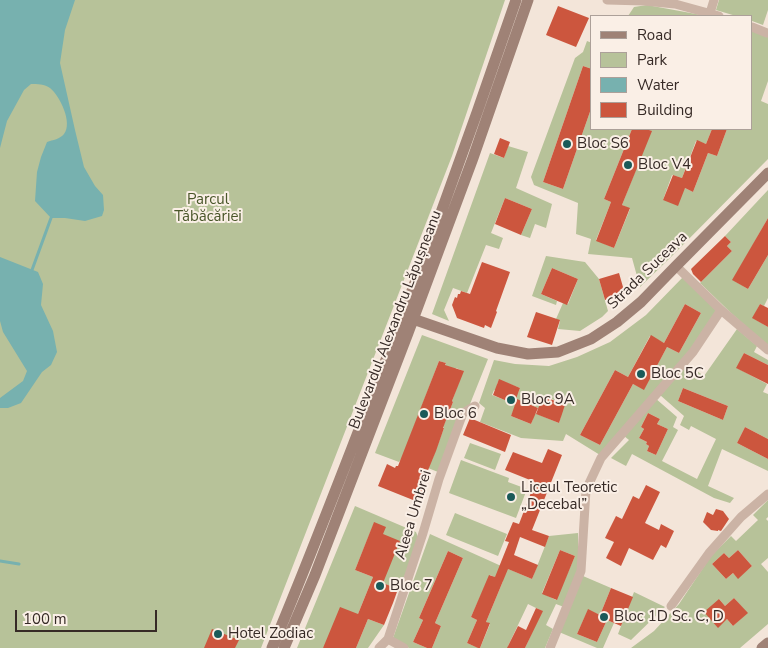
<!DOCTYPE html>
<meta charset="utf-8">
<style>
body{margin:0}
#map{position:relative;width:768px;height:648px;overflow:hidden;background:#f3e5d9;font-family:"Nunito Sans",sans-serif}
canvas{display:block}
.legend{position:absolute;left:590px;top:15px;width:162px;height:115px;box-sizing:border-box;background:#faefe6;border:1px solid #aca099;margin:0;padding:6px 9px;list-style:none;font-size:15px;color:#362a26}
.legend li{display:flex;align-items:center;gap:10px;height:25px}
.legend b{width:25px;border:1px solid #aca099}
.scale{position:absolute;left:15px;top:610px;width:142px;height:22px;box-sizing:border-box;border:2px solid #362a26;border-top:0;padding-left:6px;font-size:15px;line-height:18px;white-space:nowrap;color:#362a26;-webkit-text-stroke:4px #faefe6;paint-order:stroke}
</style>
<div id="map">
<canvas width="768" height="648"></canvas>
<ul class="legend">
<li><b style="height:6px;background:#9f8276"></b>Road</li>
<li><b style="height:14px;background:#b7c299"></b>Park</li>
<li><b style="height:14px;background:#77b1af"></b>Water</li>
<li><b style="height:14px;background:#cc563e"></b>Building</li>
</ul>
<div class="scale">100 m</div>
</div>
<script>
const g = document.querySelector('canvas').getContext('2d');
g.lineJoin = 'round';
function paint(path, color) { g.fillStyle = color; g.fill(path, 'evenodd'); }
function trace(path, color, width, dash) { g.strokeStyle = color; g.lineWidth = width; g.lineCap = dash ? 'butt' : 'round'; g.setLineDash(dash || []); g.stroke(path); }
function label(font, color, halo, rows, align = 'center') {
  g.font = font + ' "Nunito Sans",sans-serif'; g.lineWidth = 4; g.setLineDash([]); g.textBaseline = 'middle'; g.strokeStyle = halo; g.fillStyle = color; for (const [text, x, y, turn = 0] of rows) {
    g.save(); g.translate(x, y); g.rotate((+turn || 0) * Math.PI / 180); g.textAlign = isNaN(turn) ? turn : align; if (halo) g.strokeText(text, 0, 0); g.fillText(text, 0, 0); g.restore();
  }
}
paint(new Path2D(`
 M 0,0 L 505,0 L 452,156 L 261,648 L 0,648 Z
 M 719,0 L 768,0 L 768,10 L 763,25 L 752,21 L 752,16 L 736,16 L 716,10 Z
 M 647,5 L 707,16 L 628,16 L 634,7 Z
 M 752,31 L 768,36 L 768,81 L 761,101 L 768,104 L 768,159 L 670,258 L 640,287 L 632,258 L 588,254 L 591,239 L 576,234 L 578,203 L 534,185 L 531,177 L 575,58 L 583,52 L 587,41 L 592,43 L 592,69 L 583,66 L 543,182 L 563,189 L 592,106 L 592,129 L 632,129 L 604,199 L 611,202 L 596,240 L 614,248 L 630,209 L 622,205 L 651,131 L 646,129 L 712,129 L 706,144 L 696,141 L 682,178 L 672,175 L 663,200 L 685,188 L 693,192 L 708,153 L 717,156 L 727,129 L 752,129 Z
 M 508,146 L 528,152 L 516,188 L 552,204 L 546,228 L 535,224 L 530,238 L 521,235 L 532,209 L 505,198 L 491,233 L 503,238 L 499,249 L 486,245 L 467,293 L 453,288 L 444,310 L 449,321 L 432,314 L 490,153 L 504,158 Z
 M 768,190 L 768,218 L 733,280 L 748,289 L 768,255 L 768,298 L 764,306 L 760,304 L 753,318 L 768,327 L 768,346 L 730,312 L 700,283 L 732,251 L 727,246 L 731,242 L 725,236 Z
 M 546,256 L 585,262 L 599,279 L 608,311 L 602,317 L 580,331 L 558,329 L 560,321 L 556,319 L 563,303 L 568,304 L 578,279 L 552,268 L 541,294 L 557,301 L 556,305 L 532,296 Z
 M 683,277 L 717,311 L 689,352 L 600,455 L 566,434 L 563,441 L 521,438 L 480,422 L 485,408 L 479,403 L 494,360 L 515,364 L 549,366 L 577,357 L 610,342 L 646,315 ZM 685,304 L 701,313 L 679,353 L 667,347 L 644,389 L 633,384 L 600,445 L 580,435 L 615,370 L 628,377 L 650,336 L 664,343 ZM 499,380 L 520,388 L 518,393 L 513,398 L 541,409 L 544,403 L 541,402 L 543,396 L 565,404 L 563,410 L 557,414 L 561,416 L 559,423 L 532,412 L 530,417 L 533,419 L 531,424 L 511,416 L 513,412 L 518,405 L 492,395 L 494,390 L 497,391 L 497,384 Z
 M 737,329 L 757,346 L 754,352 L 768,360 L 768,365 L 744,353 L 737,368 L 767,384 L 763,392 L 768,394 L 768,439 L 745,427 L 737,443 L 768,459 L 768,471 L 722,449 L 708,486 L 734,498 L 730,503 L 714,498 L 632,454 L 626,466 L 611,458 L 629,440 L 624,436 L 655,398 L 677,417 L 673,427 L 678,430 L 662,461 L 697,479 L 716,439 L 691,426 L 689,430 L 680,425 L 684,416 L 660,395 L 687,364 L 704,376 ZM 683,388 L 728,406 L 723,420 L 678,401 ZM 648,413 L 660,419 L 657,424 L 668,429 L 656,455 L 647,451 L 649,446 L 646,444 L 647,442 L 639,438 L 644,429 L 641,427 Z
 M 422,335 L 488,359 L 470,404 L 438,472 L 428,468 L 431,460 L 432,460 L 444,428 L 443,427 L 453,402 L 452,401 L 463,371 L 456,368 L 454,372 L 444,369 L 446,363 L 439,361 L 402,458 L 399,462 L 375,453 Z
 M 470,443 L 501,454 L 495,470 L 464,458 Z
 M 461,460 L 509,478 L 508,482 L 527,489 L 516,518 L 449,493 Z
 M 768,500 L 768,517 L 766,519 L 768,521 L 768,558 L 761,564 L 768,572 L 768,624 L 740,648 L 631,648 L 654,631 L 679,604 L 711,556 L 731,536 L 736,541 L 758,520 L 753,515 ZM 738,550 L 752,566 L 738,578 L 733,573 L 726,579 L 712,564 L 724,553 L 729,558 ZM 734,598 L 747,613 L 733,626 L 727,619 L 718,627 L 719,599 L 725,606 Z
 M 355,506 L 416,532 L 419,540 L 399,590 L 383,583 L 383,534 L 374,523 L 355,570 L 373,577 L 358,614 L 323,648 L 297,648 Z
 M 455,513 L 507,534 L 498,556 L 446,535 Z
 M 578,533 L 578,570 L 564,607 L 556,604 L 546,625 L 553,629 L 545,648 L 525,648 L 542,611 L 528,604 L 508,646 L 511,648 L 480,648 L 490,624 L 486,622 L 503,581 L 490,575 L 471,617 L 477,620 L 467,643 L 479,648 L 432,648 L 441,626 L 435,623 L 463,558 L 448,551 L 419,618 L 423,620 L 413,642 L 427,648 L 409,648 L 393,638 L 430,534 L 499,565 L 532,579 L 549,536 ZM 560,550 L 575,556 L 556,600 L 542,593 Z
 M 583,576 L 611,588 L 600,615 L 588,610 L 577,634 L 597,642 L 607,620 L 614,623 L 603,648 L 597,648 L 559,632 Z
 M 634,592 L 665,607 L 631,640 L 618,634 Z
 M 368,619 L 384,625 L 368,648 L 356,648 Z`), '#b7c299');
paint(new Path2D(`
 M 0,0 L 75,0 L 65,30 L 60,63 L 75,130 L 84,167 L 95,186 L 103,195 L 104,210 L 102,216 L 85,221 L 65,218 L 51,218 L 35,201 L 37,172 L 41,157 L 47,142 C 53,140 60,139 64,134 C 73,123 60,96 50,88 C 45,84 37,84 31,84 L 24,90 L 7,121 L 0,148 Z
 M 0,257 L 38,272 L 43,284 L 41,305 L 53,331 L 57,352 L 51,365 L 42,372 L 21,403 L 8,408 L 0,408 L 0,398 L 23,381 L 27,371 L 3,332 L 0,321 Z`), '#77b1af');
trace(new Path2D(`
 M 32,270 L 51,218
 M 0,561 L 19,564`), '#77b1af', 3);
paint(new Path2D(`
 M 558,6 L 589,18 L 576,47 L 546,35 Z
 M 583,66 L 592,69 L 592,106 L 563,189 L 543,182 Z
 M 632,129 L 646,129 L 652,131 L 622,205 L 630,208 L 614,248 L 596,241 L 611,202 L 604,199 Z
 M 712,129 L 727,129 L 717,156 L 708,153 L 693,192 L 685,188 L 678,206 L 663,200 L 673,175 L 682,178 L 697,140 L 706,144 Z
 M 500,138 L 510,142 L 504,158 L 494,154 Z
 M 505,198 L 532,209 L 521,235 L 495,224 Z
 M 768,218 L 768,255 L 748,289 L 732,280 Z
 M 725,236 L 731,242 L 727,246 L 732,251 L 701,282 L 693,274 L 691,269 Z
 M 482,262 L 510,272 L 496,311 L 497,312 L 491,328 L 485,325 L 484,328 L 457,318 L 452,305 L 455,297 L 457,298 L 458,294 L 460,294 L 461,291 L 470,294 Z
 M 552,268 L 578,279 L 567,305 L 541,294 Z
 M 619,273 L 625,294 L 605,300 L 599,279 Z
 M 685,304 L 701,313 L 679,353 L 667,347 L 644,390 L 633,384 L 600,445 L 580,435 L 615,370 L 628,377 L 651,335 L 664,343 Z
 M 760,304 L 768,308 L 768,327 L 752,318 Z
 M 536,312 L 560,320 L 552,345 L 527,337 Z
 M 744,353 L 768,365 L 768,384 L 736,368 Z
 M 439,361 L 446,363 L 445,365 L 464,371 L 452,401 L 453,402 L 443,428 L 444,428 L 436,451 L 424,480 L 427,480 L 418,502 L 378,486 L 387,464 L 395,468 L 396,466 L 398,466 Z
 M 499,379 L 520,388 L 514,404 L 493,395 Z
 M 683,388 L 728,406 L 723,420 L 678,401 Z
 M 543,396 L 565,405 L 559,423 L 536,414 Z
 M 517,399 L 538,408 L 531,424 L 511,416 Z
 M 648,413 L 660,419 L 657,424 L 668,429 L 656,455 L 647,451 L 649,446 L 646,444 L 647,442 L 639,438 L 644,429 L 641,427 Z
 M 470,418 L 511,435 L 505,452 L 463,435 Z
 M 745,427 L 768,439 L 768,459 L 737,443 Z
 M 548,449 L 562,455 L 532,530 L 549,536 L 545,547 L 520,537 L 514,555 L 538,565 L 532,579 L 508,569 L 486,622 L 490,623 L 480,648 L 478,648 L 467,643 L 477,620 L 471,617 L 489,575 L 495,577 L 509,542 L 505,541 L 513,522 L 519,524 L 535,482 L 505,470 L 513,452 L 542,463 Z
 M 646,485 L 660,492 L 645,523 L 659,530 L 661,524 L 674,531 L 666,548 L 661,545 L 653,560 L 629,548 L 621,566 L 606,558 L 614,542 L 605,538 L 616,516 L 622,519 L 633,496 L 639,499 Z
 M 716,509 L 723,511 L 729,519 L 721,531 L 718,530 L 718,531 L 711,530 L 703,522 L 707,512 L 713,515 Z
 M 374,522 L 386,527 L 383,534 L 400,541 L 383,583 L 398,589 L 393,603 L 384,625 L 368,619 L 356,648 L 323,648 L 340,607 L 358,614 L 373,577 L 355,570 Z
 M 560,550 L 575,556 L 557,600 L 542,594 Z
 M 738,550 L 752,566 L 738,579 L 733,573 L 726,579 L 712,564 L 724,553 L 729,558 Z
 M 448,551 L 463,558 L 435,623 L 441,626 L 432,648 L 427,648 L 413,642 L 423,620 L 419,618 Z
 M 611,588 L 633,597 L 621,626 L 607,620 L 597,642 L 577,634 L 588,609 L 600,615 Z
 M 734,598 L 748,613 L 733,626 L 727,619 L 718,628 L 704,612 L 719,599 L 725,606 Z
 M 536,608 L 543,611 L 525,648 L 507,648 L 518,626 L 526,630 Z
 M 212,629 L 239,640 L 235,648 L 204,648 Z`), '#cc563e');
trace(new Path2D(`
 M 607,0 L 644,1 L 675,4 L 719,16
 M 710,13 L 714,0
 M 752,27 L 767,33
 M 676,266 L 721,310 L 768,350
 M 671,606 L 709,553 L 741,517 L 768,494
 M 388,639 L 404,648
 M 379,648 L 388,639 L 423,533 L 439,479 L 463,413 L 475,406
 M 550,648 L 581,571 L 586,490 L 601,458 L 693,352 L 721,310`), '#cbb3a5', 9);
trace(new Path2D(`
 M 413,319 L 497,348 L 528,354 L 558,352 L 591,339 L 617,322 L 641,302 L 676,266 L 768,173
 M 272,648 C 300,582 326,515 352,448 C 410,300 465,150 516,0
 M 284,648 L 315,575 L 408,333 L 473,158 L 528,0
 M 762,648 L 768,643`), '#9f8276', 11);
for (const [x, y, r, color] of [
 [567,144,5,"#1a5a59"],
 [628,165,5,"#1a5a59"],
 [641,374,5,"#1a5a59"],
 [511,400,5,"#1a5a59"],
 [424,414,5,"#1a5a59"],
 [511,497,5,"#1a5a59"],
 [380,586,5,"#1a5a59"],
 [604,617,5,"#1a5a59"],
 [218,634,5,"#1a5a59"]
]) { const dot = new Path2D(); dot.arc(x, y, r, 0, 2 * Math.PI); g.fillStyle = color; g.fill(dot); trace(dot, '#faefe6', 2); }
label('15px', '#362a26', '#faefe6', [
 ["Bloc S6",577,144],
 ["Bloc V4",638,165],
 ["Bloc 5C",651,374],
 ["Bloc 9A",521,400],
 ["Bloc 6",434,414],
 ["Liceul Teoretic",521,488],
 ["„Decebal”",521,505],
 ["Bloc 7",390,586],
 ["Bloc 1D Sc. C, D",614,617],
 ["Hotel Zodiac",228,634]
], 'left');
label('15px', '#495629', '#faefe6', [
 ["Parcul",208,200],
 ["Tăbăcăriei",208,217]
]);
label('15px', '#362a26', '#faefe6', [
 ["Strada Suceava",648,271,-44],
 ["Bulevardul Alexandru Lăpușneanu",396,320,-69],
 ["Aleea Umbrei",414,515,-73]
]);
</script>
